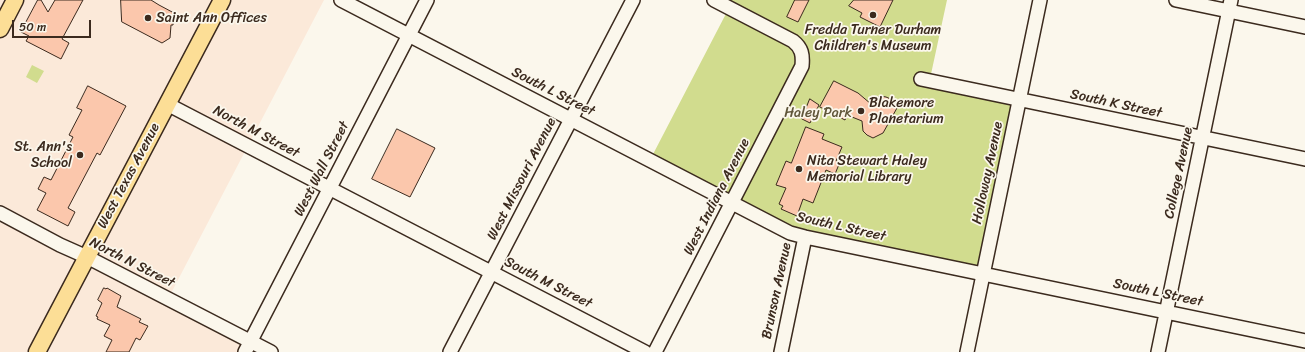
<!DOCTYPE html>
<style>
body{margin:0}
#map{position:relative;width:1305px;height:352px;overflow:hidden;background:#fbf7ec;font-family:Sriracha,sans-serif}
canvas{display:block}
.scale{position:absolute;left:12px;top:20px;width:79px;height:18px;box-sizing:border-box;border:2px solid #3b2a1e;border-top:0;padding-left:5px;font-size:12px;line-height:14px;white-space:nowrap;color:#3b2a1e;-webkit-text-stroke:3px #fbf7ec;paint-order:stroke}
</style>
<div id="map">
<canvas width="1305" height="352"></canvas>
<div class="scale">50 m</div>
</div>
<script>
const g = document.querySelector('canvas').getContext('2d');
g.lineJoin = 'round';
function paint(path, color) { g.fillStyle = color; g.fill(path, 'evenodd'); }
function trace(path, color, width, dash) { g.strokeStyle = color; g.lineWidth = width; g.lineCap = dash ? 'butt' : 'round'; g.setLineDash(dash || []); g.stroke(path); }
function label(font, color, halo, rows, align = 'center') {
  g.font = font + ' Sriracha,sans-serif'; g.lineWidth = 3.5; g.setLineDash([]); g.textBaseline = 'middle'; g.strokeStyle = halo; g.fillStyle = color; for (const [text, x, y, turn = 0] of rows) {
    g.save(); g.translate(x, y); g.rotate((+turn || 0) * Math.PI / 180); g.textAlign = isNaN(turn) ? turn : align; if (halo) g.strokeText(text, 0, 0); g.fillText(text, 0, 0); g.restore();
  }
}
paint(new Path2D(`
 M 0,0 L 324,0 L 168,299 L 250,342 L 245,352 L 0,352 Z`), '#fbe9d9');
paint(new Path2D(`
 M 720,0 L 947,0 L 928,88 L 1015,103 L 979,268 L 791,228 L 650,160 L 730,6 Z
 M 32,65 L 44,71 L 37,83 L 26,77 Z`), '#d1dc8e');
const building = new Path2D(`
 M 38,0 L 41,0 L 48,12 L 55,0 L 83,0 L 62,39 L 69,43 L 61,59 L 26,41 L 29,36 L 21,32 Z
 M 121,0 L 151,0 L 159,5 L 174,13 L 173,25 L 171,25 L 170,38 L 162,43 L 122,22 Z
 M 795,0 L 809,0 L 798,22 L 787,17 Z
 M 854,0 L 893,0 L 880,27 L 860,17 L 862,13 L 849,6 Z
 M 834,81 L 858,93 L 871,104 L 875,99 L 880,96 L 886,97 L 893,100 L 897,108 L 883,133 L 873,138 L 867,135 L 863,131 L 862,121 L 847,115 L 845,120 L 820,107 Z
 M 88,86 L 126,106 L 100,155 L 97,153 L 68,208 L 75,212 L 68,226 L 37,210 L 46,193 L 38,189 L 44,177 L 51,180 L 73,137 L 69,135 L 82,110 L 77,108 Z
 M 810,99 L 819,105 L 810,123 L 802,119 Z
 M 806,127 L 824,134 L 822,139 L 842,147 L 836,161 L 840,162 L 835,174 L 826,170 L 813,203 L 803,199 L 797,216 L 781,209 L 783,206 L 779,204 L 786,188 L 776,185 L 786,161 L 791,163 Z
 M 397,129 L 435,148 L 410,197 L 372,179 Z
 M 104,288 L 106,289 L 107,288 L 121,296 L 117,307 L 141,319 L 139,322 L 148,326 L 140,340 L 136,338 L 129,352 L 106,352 L 112,340 L 104,336 L 110,325 L 97,319 L 98,317 L 96,316 L 102,303 L 98,300 Z`);
paint(building, '#fbc7ac');
trace(building, '#3b2a1e', 1);
const minor = new Path2D(`
 M 341,0 L 790,233 L 805,237 L 1305,341
 M 1176,0 L 1305,27
 M 921,79 L 1305,159
 M 167,104 L 645,352
 M 0,213 L 60,245 L 87,257 L 271,352
 M 245,352 L 427,0
 M 450,352 L 633,0
 M 655,352 L 802,66 C 803,55 802,48 793,41 L 714,0
 M 781,352 L 805,237
 M 967,352 L 1040,0
 M 1158,352 L 1231,0`);
const major = new Path2D(`
 M 0,29 L 15,0
 M 37,352 L 222,0`);
trace(minor, '#3b2a1e', 16);
trace(major, '#3b2a1e', 19);
trace(minor, '#fbf7ec', 13);
trace(major, '#fcde96', 16);
for (const [x, y, r, color] of [
 [873,15,4,"#3b2a1e"],
 [148,18,4,"#3b2a1e"],
 [861,111,4,"#3b2a1e"],
 [80,155,4,"#3b2a1e"],
 [799,169,4,"#3b2a1e"]
]) { const dot = new Path2D(); dot.arc(x, y, r, 0, 2 * Math.PI); g.fillStyle = color; g.fill(dot); trace(dot, '#fbf7ec', 1.5); }
label('14px', '#3b2a1e', '#fbf7ec', [
 ["Saint Ann Offices",156,18],
 ["Fredda Turner Durham",873,30,"center"],
 ["Children's Museum",873,46,"center"],
 ["Blakemore",869,103],
 ["Planetarium",869,119],
 ["St. Ann's",72,147,"right"],
 ["School",72,163,"right"],
 ["Nita Stewart Haley",807,161],
 ["Memorial Library",807,177]
], 'left');
label('14px', '#3b2a1e', '#fbf7ec', [
 ["South L Street",553,92,27],
 ["South K Street",1116,104,12],
 ["North M Street",256,132,28],
 ["West Wall Street",322,169,-63],
 ["Holloway Avenue",988,173,-78],
 ["College Avenue",1179,173,-78],
 ["West Texas Avenue",129,176,-62],
 ["West Missouri Avenue",522,179,-63],
 ["West Indiana Avenue",717,197,-63],
 ["South L Street",841,227,13],
 ["North N Street",132,263,27],
 ["South M Street",548,283,27],
 ["Brunson Avenue",777,291,-78],
 ["South L Street",1158,293,12]
]);
label('14px', '#60563a', '#fbf7ec', [
 ["Haley Park",818,113]
]);
</script>
